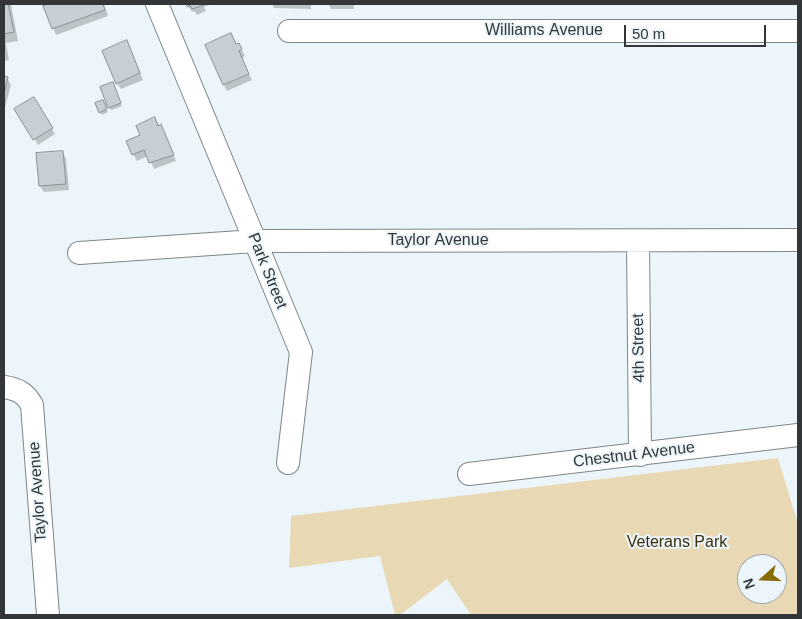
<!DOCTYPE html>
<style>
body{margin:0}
#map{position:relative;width:802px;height:619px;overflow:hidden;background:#ecf6fa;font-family:Helvetica,sans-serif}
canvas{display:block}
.frame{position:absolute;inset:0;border:5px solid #323638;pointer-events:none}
.north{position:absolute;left:737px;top:554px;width:50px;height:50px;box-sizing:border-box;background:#ecf6fa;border:1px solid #a2a9ac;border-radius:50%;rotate:250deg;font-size:14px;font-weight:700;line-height:20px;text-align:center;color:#323638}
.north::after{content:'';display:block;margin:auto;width:18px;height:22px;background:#886a07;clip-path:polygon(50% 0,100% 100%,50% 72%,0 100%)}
.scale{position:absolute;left:624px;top:25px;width:142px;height:22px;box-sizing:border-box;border:2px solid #323638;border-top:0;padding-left:6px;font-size:15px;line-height:18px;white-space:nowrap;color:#323638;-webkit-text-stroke:4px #ecf6fa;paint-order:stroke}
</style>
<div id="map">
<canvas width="802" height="619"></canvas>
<div class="frame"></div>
<div class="north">N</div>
<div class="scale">50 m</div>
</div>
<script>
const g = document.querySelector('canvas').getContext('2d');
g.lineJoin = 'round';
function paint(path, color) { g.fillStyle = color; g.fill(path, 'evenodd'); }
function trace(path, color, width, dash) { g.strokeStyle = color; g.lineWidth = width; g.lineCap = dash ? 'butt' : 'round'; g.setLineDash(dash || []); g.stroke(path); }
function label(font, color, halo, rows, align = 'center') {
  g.font = font + ' Helvetica,sans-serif'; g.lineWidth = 4; g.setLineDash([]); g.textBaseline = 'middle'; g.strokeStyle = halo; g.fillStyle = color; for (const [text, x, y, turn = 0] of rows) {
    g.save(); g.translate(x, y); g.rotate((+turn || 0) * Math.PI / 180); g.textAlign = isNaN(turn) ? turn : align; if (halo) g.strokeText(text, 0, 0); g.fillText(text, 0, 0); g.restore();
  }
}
paint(new Path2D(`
 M 778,458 L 798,524 L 798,615 L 471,615 L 447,579 L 400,615 L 395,615 L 380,556 L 289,568 L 291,516 ZM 747,564 L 777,564 L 777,594 L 747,594 Z`), '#e8d9b4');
paint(new Path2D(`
 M 4,4 L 11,4 L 18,41 L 6,43 L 9,60 L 4,61 Z
 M 53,4 L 104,4 L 108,16 L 56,35 L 45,7 Z
 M 187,4 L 211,4 L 204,7 L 206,11 L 197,15 L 194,11 L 192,12 Z
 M 272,4 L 311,4 L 311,9 L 274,8 Z
 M 320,4 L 354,4 L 354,9 L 331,9 L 329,5 Z
 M 239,45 L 245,56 L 241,58 L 252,80 L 227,91 L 224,85 Z
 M 130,48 L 143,80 L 121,89 L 117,83 Z
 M 4,78 L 7,78 L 11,85 L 4,111 Z
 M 114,86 L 122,106 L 111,110 L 109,107 Z
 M 33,99 L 55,134 L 38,145 L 16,110 Z
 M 97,104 L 104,104 L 108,112 L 102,115 Z
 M 155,119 L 164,132 L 176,161 L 154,169 L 148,156 L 137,161 L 133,154 L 141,136 Z
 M 63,152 L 66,159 L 69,190 L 44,192 L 40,186 Z
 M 4,238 L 5,257 L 4,257 Z`), '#0003');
const building = new Path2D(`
 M 4,4 L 8,4 L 14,32 L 4,34 Z
 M 49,4 L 103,4 L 105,10 L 52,29 L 43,6 Z
 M 186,4 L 203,4 L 204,5 L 192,9 L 190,5 L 188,7 Z
 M 231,33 L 236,44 L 239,43 L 242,49 L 239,51 L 249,74 L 223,85 L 205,45 Z
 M 127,40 L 140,73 L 116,84 L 102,51 Z
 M 4,76 L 8,77 L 4,94 Z
 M 113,82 L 121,103 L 108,108 L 100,87 Z
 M 34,97 L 53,128 L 33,140 L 14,109 Z
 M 103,100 L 107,109 L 99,113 L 95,103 Z
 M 155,117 L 158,126 L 161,124 L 174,155 L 149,163 L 144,150 L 132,155 L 126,141 L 140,135 L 136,126 Z
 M 63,151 L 66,184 L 39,186 L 36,153 Z`);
paint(building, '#c6d0d4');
trace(building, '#899296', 1);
const minor = new Path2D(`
 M 157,4 L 301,352 L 288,463
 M 289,31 L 798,31
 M 638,241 L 640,455
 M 79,253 L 255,241 L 798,240
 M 4,387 C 18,389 25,393 32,405 L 48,615
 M 469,474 L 798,435`);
trace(minor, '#7d8689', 24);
trace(minor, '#fff', 22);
label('16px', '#323638', '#ecf6fa', [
 ["Williams Avenue",544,31],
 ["Taylor Avenue",438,241],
 ["Park Street",267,271,68],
 ["4th Street",639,348,-91],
 ["Chestnut Avenue",634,455,-7],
 ["Taylor Avenue",38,492,-94]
]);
label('16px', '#3c2f0c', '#ecf6fa', [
 ["Veterans Park",677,543]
]);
</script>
